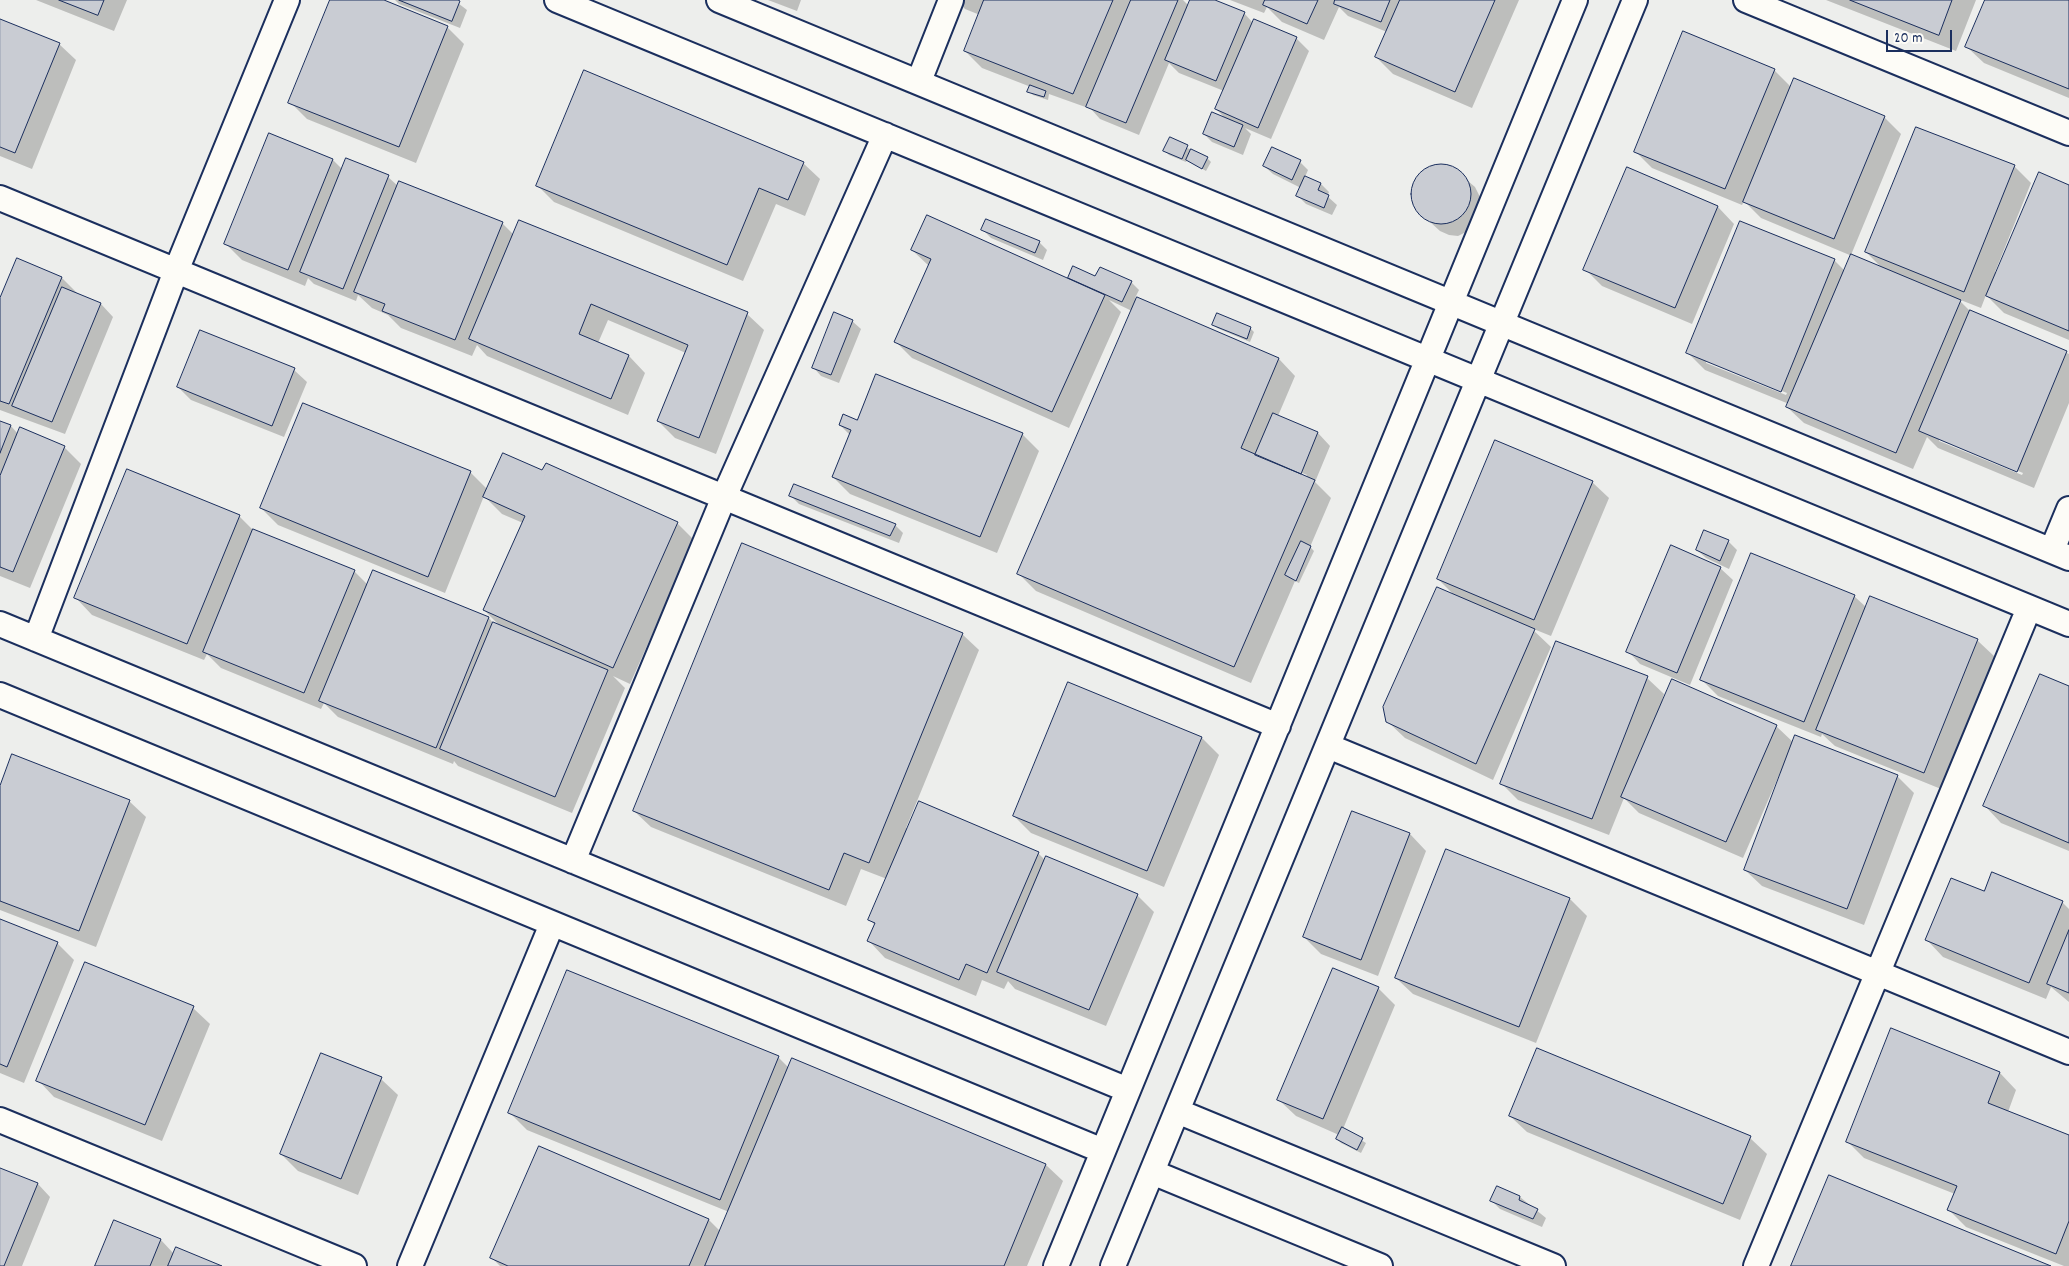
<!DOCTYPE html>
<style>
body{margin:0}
#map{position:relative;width:2069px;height:1266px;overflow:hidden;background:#fdfcf7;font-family:Dekko,sans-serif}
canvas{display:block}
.scale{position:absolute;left:1886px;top:30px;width:66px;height:22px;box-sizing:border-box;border:2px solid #1b2f5e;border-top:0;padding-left:6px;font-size:15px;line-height:18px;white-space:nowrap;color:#1b2f5e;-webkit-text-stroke:4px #fdfcf7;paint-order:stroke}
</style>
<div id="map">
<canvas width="2069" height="1266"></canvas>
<div class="scale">20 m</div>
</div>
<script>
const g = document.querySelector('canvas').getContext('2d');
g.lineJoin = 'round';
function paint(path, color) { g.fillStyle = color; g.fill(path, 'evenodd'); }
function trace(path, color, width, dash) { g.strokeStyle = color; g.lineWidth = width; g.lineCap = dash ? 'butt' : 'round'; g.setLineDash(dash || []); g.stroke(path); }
paint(new Path2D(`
 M 0,0 L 2069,0 L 2069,1266 L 0,1266 Z`), '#edeeec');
paint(new Path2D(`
 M 36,0 L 127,0 L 114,31 Z
 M 331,0 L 380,0 L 447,27 L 464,44 L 416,163 L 307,119 L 290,102 Z
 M 395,0 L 454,0 L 467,10 L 460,28 L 399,4 Z
 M 768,0 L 801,0 L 797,11 Z
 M 957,0 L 1183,0 L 1189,6 L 1191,0 L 1212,0 L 1244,13 L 1253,23 L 1296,38 L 1309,51 L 1271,139 L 1245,128 L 1251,134 L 1243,155 L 1212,142 L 1204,134 L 1227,120 L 1216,109 L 1224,91 L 1179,73 L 1169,63 L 1139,135 L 1100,119 L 1091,109 L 1049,94 L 1048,100 L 1033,95 L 1029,91 L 1031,87 L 982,68 L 965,51 L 980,15 L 965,9 Z
 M 1230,0 L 1519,0 L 1472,108 L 1393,74 L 1376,57 L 1387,32 L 1348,16 L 1339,7 L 1324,40 L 1282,22 L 1267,7 L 1264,13 Z
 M 1826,0 L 1976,0 L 1956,51 Z
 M 1986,0 L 2069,0 L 2069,98 L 1984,63 L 1967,47 Z
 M 0,20 L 59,44 L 76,60 L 32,169 L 0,156 Z
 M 1774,70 L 1792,88 L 1884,117 L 1901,134 L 1851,255 L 1883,269 L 1866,252 L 2014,166 L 2031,183 L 1995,272 L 1998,273 L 2069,186 L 2069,340 L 2004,313 L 1986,295 L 1981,308 L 1958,299 L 1971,312 L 2069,354 L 2069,403 L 2034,488 L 1938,448 L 1927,437 L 1913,469 L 1804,423 L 1787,407 L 1789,404 L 1705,370 L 1688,353 L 1834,260 L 1845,271 L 1852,256 L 1761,218 L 1744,201 L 1742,205 L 1652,168 L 1635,151 ZM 1706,360 L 1787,393 L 1786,395 L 1706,363 ZM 1939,438 L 2023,473 L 2022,475 L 1939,441 Z
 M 1170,139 L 1207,158 L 1211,162 L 1206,171 L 1187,160 L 1186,162 L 1169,155 L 1165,151 Z
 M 333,160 L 343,170 L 388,177 L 398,186 L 502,223 L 514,235 L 747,314 L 764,330 L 716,454 L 675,438 L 658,421 L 686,353 L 608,320 L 598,343 L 629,356 L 645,373 L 628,415 L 487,356 L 477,345 L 472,356 L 401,328 L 388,315 L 372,308 L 358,295 L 356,301 L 314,284 L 308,278 L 305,286 L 242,260 L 226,244 Z
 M 1300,162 L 1308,170 L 1305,177 L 1321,184 L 1329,192 L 1327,196 L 1337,205 L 1332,215 L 1306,204 L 1298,196 L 1301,188 L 1273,174 L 1264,166 Z
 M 803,163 L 820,179 L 805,216 L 776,204 L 743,281 L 554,202 L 537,185 Z
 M 1436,166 L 1446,166 L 1454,169 L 1475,187 L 1483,203 L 1474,228 L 1458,236 L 1449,235 L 1440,231 L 1419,212 L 1414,203 L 1413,193 L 1414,184 L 1419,176 L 1427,169 Z
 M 1627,169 L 1718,207 L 1734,224 L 1692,324 L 1602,286 L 1585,269 Z
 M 983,230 L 1039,242 L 1047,250 L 1043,260 L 991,238 Z
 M 912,250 L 1068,280 L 1073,268 L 1096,278 L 1131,282 L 1139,290 L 1135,298 L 1279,359 L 1295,376 L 1278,416 L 1318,433 L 1330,446 L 1315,482 L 1331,498 L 1310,547 L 1314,551 L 1299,583 L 1295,581 L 1251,683 L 1036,591 L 1019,574 L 1132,311 L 1109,300 L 1121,312 L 1069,428 L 912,358 L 895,341 L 929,266 ZM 1272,460 L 1307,475 L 1306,477 Z
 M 62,278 L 79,295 L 101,304 L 113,317 L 65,434 L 0,410 L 0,301 Z
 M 1218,315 L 1251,329 L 1254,332 L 1250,342 L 1217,328 L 1214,324 Z
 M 852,321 L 861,329 L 839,383 L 821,376 L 813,367 Z
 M 294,370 L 307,382 L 284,437 L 191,400 L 178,387 Z
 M 303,405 L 470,472 L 488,490 L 543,472 L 546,465 L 677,523 L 694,540 L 630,684 L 613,676 L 625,688 L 572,813 L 458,766 L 454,761 L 453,764 L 338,717 L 324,703 L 321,709 L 221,668 L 207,654 L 204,660 L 92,615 L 76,598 L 239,516 L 253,530 L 354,571 L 368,585 L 373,572 L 489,618 L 494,624 L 501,627 L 484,610 L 523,523 L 502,514 L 484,496 L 445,593 L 278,525 L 261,508 Z
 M 858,421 L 1022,434 L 1039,451 L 997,553 L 850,494 L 833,477 L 850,435 L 840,425 Z
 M 0,422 L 11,426 L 18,434 L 64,447 L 81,464 L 30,588 L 0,576 Z
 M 1592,482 L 1609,498 L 1551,636 L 1531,628 L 1551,647 L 1493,780 L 1405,738 L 1387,721 L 1455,596 L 1438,579 Z
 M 791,496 L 895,525 L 903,533 L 899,543 L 799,504 Z
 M 1728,541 L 1737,550 L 1729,569 L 1706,558 L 1697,550 Z
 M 1720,568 L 1733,580 L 1690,685 L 1640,664 L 1628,651 Z
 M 1854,596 L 1867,608 L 1871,598 L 1978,641 L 1995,657 L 1941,789 L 1835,746 L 1822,734 L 1821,737 L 1718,696 L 1701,679 Z
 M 962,634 L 979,650 L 906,828 L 1038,853 L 1045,860 L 1137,895 L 1154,912 L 1106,1026 L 1015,989 L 1008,981 L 1004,989 L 982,980 L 976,996 L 885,958 L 869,941 L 875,925 L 870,920 L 887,879 L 861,869 L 846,906 L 651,827 L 634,811 Z
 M 1647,678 L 1664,694 L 1662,701 L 1776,726 L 1794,743 L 1897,776 L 1914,793 L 1864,925 L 1762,886 L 1745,870 L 1782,773 L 1780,773 L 1743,858 L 1639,813 L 1624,798 L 1609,835 L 1518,800 L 1501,783 Z
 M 1069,684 L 1202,738 L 1219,755 L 1164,887 L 1031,833 L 1014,816 Z
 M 2069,687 L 2069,851 L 2001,823 L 1985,806 Z
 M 0,789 L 129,801 L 146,817 L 96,947 L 0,910 Z
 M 1410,834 L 1426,851 L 1378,976 L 1321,954 L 1304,937 Z
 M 1446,851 L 1570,899 L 1587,916 L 1536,1043 L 1413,994 L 1396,978 Z
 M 1985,893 L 2062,902 L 2069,909 L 2069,1002 L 2051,987 L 2046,999 L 1943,957 L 1927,940 Z
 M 0,920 L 57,943 L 74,960 L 24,1083 L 0,1073 Z
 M 1378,988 L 1395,1005 L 1343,1129 L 1366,1143 L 1361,1153 L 1341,1143 L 1337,1139 L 1339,1135 L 1296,1116 L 1279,1100 Z
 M 193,1008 L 210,1024 L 162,1141 L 54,1097 L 38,1080 Z
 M 1891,1030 L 2000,1073 L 2016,1090 L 2008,1112 L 2069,1136 L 2069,1266 L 2064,1266 L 1966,1227 L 1949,1210 L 1955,1194 L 1864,1158 L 1847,1141 Z
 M 778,1057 L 789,1068 L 793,1060 L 1046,1165 L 1063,1181 L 1027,1266 L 500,1266 L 492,1258 L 709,1220 L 721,1232 L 729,1212 L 527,1130 L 510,1113 Z
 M 381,1079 L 398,1095 L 358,1195 L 298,1171 L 281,1154 Z
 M 1510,1116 L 1750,1138 L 1767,1154 L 1740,1220 L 1527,1132 Z
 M 0,1169 L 38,1184 L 50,1197 L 22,1266 L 0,1266 Z
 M 1520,1197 L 1546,1218 L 1542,1227 L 1500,1209 L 1492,1201 Z
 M 161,1240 L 174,1254 L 218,1266 L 97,1266 Z`), '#0003');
const building = new Path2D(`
 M 59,0 L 104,0 L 98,15 Z
 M 330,0 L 384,0 L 448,26 L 399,147 L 288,103 Z
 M 399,0 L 458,0 L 460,1 L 452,21 Z
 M 984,0 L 1113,0 L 1073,94 L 964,51 Z
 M 1131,0 L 1178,0 L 1126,123 L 1086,107 Z
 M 1190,0 L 1215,0 L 1245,12 L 1216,81 L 1165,60 Z
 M 1265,0 L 1318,0 L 1307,24 L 1263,5 Z
 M 1335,0 L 1390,0 L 1381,22 L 1334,4 Z
 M 1400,0 L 1495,0 L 1455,92 L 1375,57 Z
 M 1850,0 L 1952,0 L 1939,35 Z
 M 1985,0 L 2069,0 L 2069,89 L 1965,47 Z
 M 0,19 L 60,43 L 15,153 L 0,147 Z
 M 1254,19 L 1297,37 L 1258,128 L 1215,109 Z
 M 1683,31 L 1775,69 L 1725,189 L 1634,152 Z
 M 584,70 L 804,162 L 788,200 L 759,188 L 727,265 L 536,186 Z
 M 1794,78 L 1885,116 L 1834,239 L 1743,202 Z
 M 1030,85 L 1046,91 L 1044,97 L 1027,92 Z
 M 1212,112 L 1243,125 L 1234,147 L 1203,134 Z
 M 1916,127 L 2015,165 L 1964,292 L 1865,252 Z
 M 269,133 L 333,159 L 288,270 L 224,244 Z
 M 1170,137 L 1188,145 L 1182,159 L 1163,151 Z
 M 1272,147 L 1301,160 L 1292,180 L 1263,166 Z
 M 1191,149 L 1208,157 L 1202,169 L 1186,160 Z
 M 346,158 L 389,175 L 343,289 L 300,272 Z
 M1411 194a30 30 0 1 1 60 0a30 30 0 1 1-60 0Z
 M 1627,167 L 1718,206 L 1675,308 L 1583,270 Z
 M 2039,172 L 2069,185 L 2069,331 L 1986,296 Z
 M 1305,176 L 1321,183 L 1318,190 L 1329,195 L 1324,208 L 1296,196 Z
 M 399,181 L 503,222 L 455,340 L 382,311 L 385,304 L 354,292 Z
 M 927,215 L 1105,295 L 1052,412 L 894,342 L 931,259 L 911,250 Z
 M 986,219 L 1040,241 L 1035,253 L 981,230 Z
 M 519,220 L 748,312 L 699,438 L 657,421 L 688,345 L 591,304 L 579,334 L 629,355 L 611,399 L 469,339 Z
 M 1740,221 L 1835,259 L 1781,392 L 1686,353 Z
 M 1851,254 L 1961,300 L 1896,453 L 1786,407 Z
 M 17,258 L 62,277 L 9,404 L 0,401 L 0,298 Z
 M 1073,266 L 1095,276 L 1100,267 L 1132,281 L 1122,302 L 1068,278 Z
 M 62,287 L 101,303 L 52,422 L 12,406 Z
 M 1137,297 L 1279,358 L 1241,448 L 1315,480 L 1234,667 L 1017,574 Z
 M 1970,310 L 2067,351 L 2017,472 L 1919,431 Z
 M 834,312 L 853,320 L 831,375 L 812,368 Z
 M 1217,313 L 1251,327 L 1247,339 L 1212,325 Z
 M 200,330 L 295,368 L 272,426 L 177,387 Z
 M 876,374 L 1023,433 L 980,537 L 832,477 L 851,430 L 839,425 L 843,414 L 857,420 Z
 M 303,403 L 471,471 L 428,577 L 260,508 Z
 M 1273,413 L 1318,432 L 1301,474 L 1255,455 Z
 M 0,421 L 11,425 L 0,453 Z
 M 20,427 L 65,446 L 13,572 L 0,567 L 0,476 Z
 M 1495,440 L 1593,481 L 1534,620 L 1437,579 Z
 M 503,453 L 542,470 L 546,463 L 678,522 L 613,668 L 483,610 L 525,516 L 483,497 Z
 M 127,469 L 240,515 L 187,644 L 74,598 Z
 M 794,484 L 896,524 L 890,536 L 789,496 Z
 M 253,529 L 355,570 L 304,693 L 203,652 Z
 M 1704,530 L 1729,540 L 1720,561 L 1696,550 Z
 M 1301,541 L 1311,546 L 1296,581 L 1285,575 Z
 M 742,543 L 963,633 L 869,863 L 844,853 L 829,890 L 633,811 Z
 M 1671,545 L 1721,567 L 1677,673 L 1626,652 Z
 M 1751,553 L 1855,595 L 1804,722 L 1700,680 Z
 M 373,570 L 489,617 L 436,748 L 319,701 Z
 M 1437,587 L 1535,629 L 1476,764 L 1386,722 L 1383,707 Z
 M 1870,596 L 1978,639 L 1924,773 L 1816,730 Z
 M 493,622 L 608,670 L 555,797 L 440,749 Z
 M 1556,641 L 1648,676 L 1592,819 L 1500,784 Z
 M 2040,674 L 2069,686 L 2069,843 L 1983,806 Z
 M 1672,679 L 1777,725 L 1726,842 L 1621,797 Z
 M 1068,682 L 1202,737 L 1147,871 L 1013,816 Z
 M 1795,735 L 1898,775 L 1847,909 L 1744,870 Z
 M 12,754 L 130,800 L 79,931 L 0,901 L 0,786 Z
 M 919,801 L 1039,852 L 987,973 L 966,964 L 959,980 L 867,941 L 875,923 L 868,920 Z
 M 1352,811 L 1410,833 L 1361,960 L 1303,937 Z
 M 1446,849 L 1570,898 L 1519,1027 L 1395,978 Z
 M 1046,856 L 1138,894 L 1089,1010 L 997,972 Z
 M 1992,872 L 2063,901 L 2029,983 L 1925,940 L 1951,878 L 1984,891 Z
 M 0,919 L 58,942 L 7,1067 L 0,1064 Z
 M 2069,930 L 2069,993 L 2047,984 Z
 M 85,962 L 194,1006 L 145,1125 L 36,1081 Z
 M 1333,968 L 1379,987 L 1323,1119 L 1277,1100 Z
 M 567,970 L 779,1056 L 720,1200 L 508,1113 Z
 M 1891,1028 L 2000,1072 L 1988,1103 L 2069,1135 L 2069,1221 L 2056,1254 L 1947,1210 L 1957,1186 L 1846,1142 Z
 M 1537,1048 L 1751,1136 L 1723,1204 L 1509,1116 Z
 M 321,1053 L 382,1077 L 341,1179 L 280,1154 Z
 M 792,1058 L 1046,1164 L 1004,1266 L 705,1266 Z
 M 1342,1127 L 1363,1138 L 1357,1150 L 1336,1139 Z
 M 539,1146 L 709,1219 L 689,1266 L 508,1266 L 490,1258 Z
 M 0,1168 L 38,1183 L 4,1266 L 0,1266 Z
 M 1829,1175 L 2051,1266 L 1791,1266 Z
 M 1497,1186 L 1520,1196 L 1519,1200 L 1538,1209 L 1533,1219 L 1490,1201 Z
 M 114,1220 L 161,1239 L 150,1266 L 95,1266 Z
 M 176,1247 L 222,1266 L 168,1266 Z`);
paint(building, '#c9ccd3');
trace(building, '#1b2f5e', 1);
const minor = new Path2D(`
 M 557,0 L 2069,624
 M 719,0 L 2069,558
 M 1746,0 L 2069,133
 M 919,81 L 951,0
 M 0,198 L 1278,726
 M 2052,550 L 2069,509
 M 0,624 L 1128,1090
 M 36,639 L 176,271 L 287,0
 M 0,695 L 1103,1151
 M 1328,746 L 2069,1052
 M 573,861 L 724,497 L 885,135
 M 1177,1111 L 1553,1266
 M 0,1120 L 354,1266
 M 1152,1172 L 1380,1266
 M 410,1266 L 552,924
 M 1056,1266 L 1575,0
 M 1113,1266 L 1635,0
 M 1756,1266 L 2029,608`);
trace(minor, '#1b2f5e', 28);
trace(minor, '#fdfcf7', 24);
</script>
